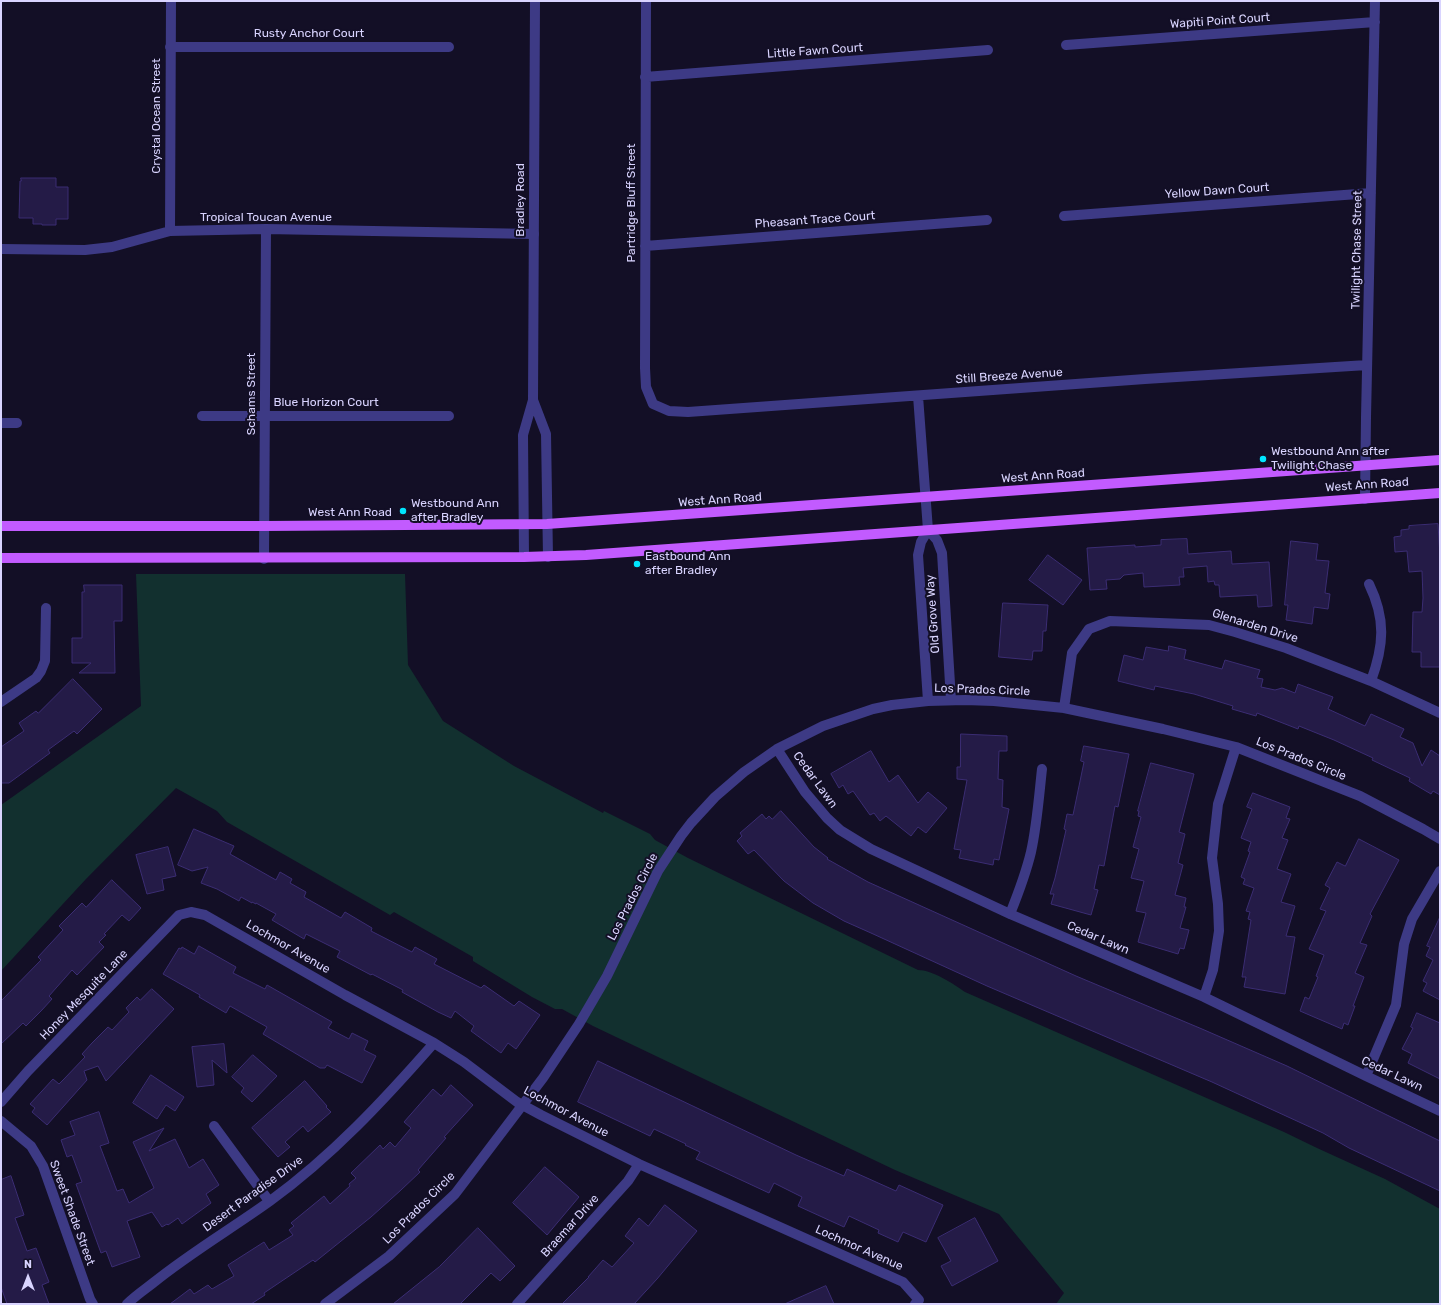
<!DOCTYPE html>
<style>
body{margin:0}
#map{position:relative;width:1441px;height:1305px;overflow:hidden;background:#130f26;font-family:Rubik,sans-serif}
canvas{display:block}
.frame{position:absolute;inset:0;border:2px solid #d9d4ff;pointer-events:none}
.north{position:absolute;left:8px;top:1257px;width:40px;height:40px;-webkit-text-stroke:3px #130f26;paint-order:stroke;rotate:0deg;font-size:11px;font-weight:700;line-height:16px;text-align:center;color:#d9d4ff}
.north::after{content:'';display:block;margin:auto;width:14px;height:18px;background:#d9d4ff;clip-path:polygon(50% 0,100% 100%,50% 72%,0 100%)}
</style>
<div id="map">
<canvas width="1441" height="1305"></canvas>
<div class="frame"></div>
<div class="north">N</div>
</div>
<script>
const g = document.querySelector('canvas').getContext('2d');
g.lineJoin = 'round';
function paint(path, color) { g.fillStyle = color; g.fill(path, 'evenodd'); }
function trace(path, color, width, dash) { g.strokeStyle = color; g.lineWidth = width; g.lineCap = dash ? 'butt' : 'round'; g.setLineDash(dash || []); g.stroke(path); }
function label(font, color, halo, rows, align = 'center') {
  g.font = font + ' Rubik,sans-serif'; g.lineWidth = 4; g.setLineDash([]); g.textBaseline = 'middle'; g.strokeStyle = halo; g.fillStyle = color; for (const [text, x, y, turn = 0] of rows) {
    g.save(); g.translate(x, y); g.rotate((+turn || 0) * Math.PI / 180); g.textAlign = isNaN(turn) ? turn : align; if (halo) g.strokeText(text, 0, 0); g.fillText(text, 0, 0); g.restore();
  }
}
paint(new Path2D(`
 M 136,574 L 405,574 L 408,665 L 443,721 L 514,766 L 603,813 L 604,811 L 650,834 L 655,840 L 688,858 L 918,970 C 932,970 954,984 965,992 L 1284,1132 L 1317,1148 L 1385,1179 L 1440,1209 L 1440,1304 L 1056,1304 L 1064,1293 L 999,1214 L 895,1170 L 593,1026 L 562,1009 L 555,1009 L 532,997 L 473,961 L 473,957 L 394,912 L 390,915 L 227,822 L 217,811 L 176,788 L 86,879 L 1,971 L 1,805 L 141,706 Z`), '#12302f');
const building = new Path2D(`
 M 21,178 L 56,178 L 56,187 L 68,187 L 68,219 L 56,219 L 56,225 L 42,225 L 42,224 L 33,224 L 33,218 L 19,218 L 20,181 L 21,181 Z
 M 1438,524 L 1440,556 L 1440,667 L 1421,667 L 1421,652 L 1412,652 L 1413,612 L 1422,612 L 1423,598 L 1422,571 L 1409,572 L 1407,551 L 1395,552 L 1394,537 L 1401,536 L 1401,530 L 1409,529 L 1409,526 Z
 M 1187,539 L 1188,554 L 1231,551 L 1232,564 L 1269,562 L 1272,606 L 1258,607 L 1257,595 L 1220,597 L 1219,585 L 1215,585 L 1214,581 L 1208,582 L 1207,566 L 1183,568 L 1184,577 L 1179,577 L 1180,585 L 1144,587 L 1143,573 L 1124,575 L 1120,579 L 1106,580 L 1107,589 L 1090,590 L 1087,548 L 1135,545 L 1135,547 L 1161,545 L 1161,540 Z
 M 1291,541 L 1318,544 L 1316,560 L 1329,561 L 1325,593 L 1330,594 L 1328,609 L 1314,607 L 1312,624 L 1286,620 L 1288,605 L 1285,605 Z
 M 1048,555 L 1082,580 L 1063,605 L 1029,580 Z
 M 84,585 L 122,585 L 122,621 L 114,621 L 115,673 L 79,673 L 91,663 L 72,663 L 72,638 L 82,638 L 82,592 L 84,592 Z
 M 1003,603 L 1048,605 L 1046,631 L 1043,631 L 1042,651 L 1033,651 L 1032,660 L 999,657 Z
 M 1169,646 L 1186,650 L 1184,659 L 1222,669 L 1225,660 L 1260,670 L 1257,678 L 1263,679 L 1261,687 L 1275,690 L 1282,688 L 1295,693 L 1298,684 L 1333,697 L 1328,709 L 1365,726 L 1371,714 L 1404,729 L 1400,737 L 1413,743 L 1422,766 L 1431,750 L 1440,756 L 1440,795 L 1433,791 L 1431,794 L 1409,781 L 1410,778 L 1372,760 L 1373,758 L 1334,740 L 1299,726 L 1298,729 L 1257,713 L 1256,716 L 1232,709 L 1233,706 L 1194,694 L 1155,686 L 1154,690 L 1118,681 L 1124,655 L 1143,660 L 1146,647 L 1168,651 Z
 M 73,679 L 102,709 L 77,734 L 74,731 L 48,750 L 50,753 L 9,783 L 1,783 L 1,747 L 24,731 L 19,723 L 36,711 L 38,713 Z
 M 961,734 L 1007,736 L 1007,751 L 999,751 L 998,779 L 1003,780 L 1002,807 L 1009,809 L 999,860 L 994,859 L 993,865 L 959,858 L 961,850 L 954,849 L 967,780 L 957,779 L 957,767 L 960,767 Z
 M 1084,746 L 1129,754 L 1118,807 L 1115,806 L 1104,866 L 1099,865 L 1094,889 L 1098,890 L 1091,915 L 1051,904 L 1054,894 L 1050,894 L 1055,878 L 1066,830 L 1064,829 L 1067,814 L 1073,815 L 1084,762 L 1081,761 Z
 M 871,751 L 889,782 L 898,775 L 918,803 L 928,792 L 947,808 L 926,833 L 918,827 L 911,836 L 886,816 L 880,821 L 874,813 L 870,815 L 853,791 L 848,794 L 843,785 L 839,788 L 831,774 Z
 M 1151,763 L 1194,774 L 1179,832 L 1185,834 L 1178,863 L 1183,865 L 1175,895 L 1186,898 L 1184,907 L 1186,907 L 1180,928 L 1189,930 L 1184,949 L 1180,948 L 1178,954 L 1138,942 L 1146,913 L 1136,911 L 1144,881 L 1131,878 L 1139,849 L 1133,847 L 1141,817 L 1138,816 L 1139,811 L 1138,811 Z
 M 1253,793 L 1290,807 L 1286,818 L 1290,819 L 1282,838 L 1288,840 L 1277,869 L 1291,874 L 1281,902 L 1295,906 L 1286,936 L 1295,937 L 1285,994 L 1244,987 L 1246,977 L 1242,977 L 1251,920 L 1248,919 L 1250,912 L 1246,911 L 1254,888 L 1243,884 L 1245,879 L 1241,877 L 1250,852 L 1248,851 L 1251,842 L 1241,838 L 1252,809 L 1247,807 Z
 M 781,811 L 814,847 L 828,858 L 827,859 L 868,882 L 1076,976 L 1202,1029 L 1287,1066 L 1440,1141 L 1440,1191 L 1349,1148 L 1323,1133 L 1212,1082 L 987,986 L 871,933 L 844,921 L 813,903 L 784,881 L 754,850 L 748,854 L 737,841 L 742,836 L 740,833 L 762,814 L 766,819 L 769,816 L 772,819 Z
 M 194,829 L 234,846 L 230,854 L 276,880 L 280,872 L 292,879 L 290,883 L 306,892 L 304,897 L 341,918 L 345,912 L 372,928 L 371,931 L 412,952 L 415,947 L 437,959 L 434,964 L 481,988 L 484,985 L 514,1006 L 519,1001 L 540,1015 L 516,1049 L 508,1043 L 501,1053 L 471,1031 L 474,1026 L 455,1011 L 451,1018 L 438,1012 L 402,992 L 403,990 L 372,974 L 371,975 L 337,957 L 340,951 L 306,934 L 304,939 L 272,920 L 276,914 L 256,903 L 256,904 L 252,902 L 252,903 L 241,897 L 239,901 L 217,889 L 201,883 L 208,867 L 192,871 L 178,865 Z
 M 1359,839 L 1399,860 L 1370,914 L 1372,916 L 1360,943 L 1367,945 L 1355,973 L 1364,977 L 1353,1006 L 1355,1006 L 1348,1025 L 1344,1023 L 1342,1029 L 1300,1011 L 1305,997 L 1309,999 L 1318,977 L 1316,976 L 1324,955 L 1309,949 L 1326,911 L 1320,909 L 1330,888 L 1325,885 L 1337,862 L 1345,866 Z
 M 168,847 L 176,876 L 162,879 L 164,890 L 147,894 L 136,855 Z
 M 112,880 L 141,908 L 129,921 L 122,915 L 104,934 L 106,935 L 99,942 L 104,947 L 77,975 L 72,970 L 49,996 L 52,999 L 41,1011 L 26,1026 L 23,1023 L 1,1044 L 1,1001 L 41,960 L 38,957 L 63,930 L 59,926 L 82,903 L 86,907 Z
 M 1440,917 L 1440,1000 L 1423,991 L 1427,983 L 1423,981 L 1433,960 L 1426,956 L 1430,947 L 1427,946 Z
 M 199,946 L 236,967 L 233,973 L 265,989 L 267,985 L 332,1022 L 328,1028 L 349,1039 L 352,1033 L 368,1041 L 364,1050 L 376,1056 L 362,1083 L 327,1065 L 325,1068 L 320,1068 L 263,1034 L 267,1027 L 230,1006 L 226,1013 L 199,997 L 200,995 L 163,974 L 179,948 L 181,949 L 182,947 L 194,954 Z
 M 152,989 L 174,1009 L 106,1081 L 98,1066 L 84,1071 L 87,1080 L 47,1125 L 32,1112 L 35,1108 L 30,1104 L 53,1079 L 59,1084 L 64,1079 L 85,1057 L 82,1054 L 92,1043 L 108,1027 L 112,1030 L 129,1012 L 126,1008 L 137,997 L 140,1000 Z
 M 1417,1013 L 1440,1023 L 1440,1079 L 1408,1063 L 1412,1054 L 1402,1049 L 1413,1028 L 1411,1027 Z
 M 224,1044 L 227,1073 L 212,1060 L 214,1085 L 197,1087 L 192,1047 Z
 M 253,1055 L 277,1076 L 252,1102 L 241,1092 L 244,1088 L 232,1077 Z
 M 598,1061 L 796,1155 L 844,1176 L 847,1169 L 896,1191 L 899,1185 L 943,1205 L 926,1242 L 903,1232 L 898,1242 L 878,1233 L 879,1230 L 849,1216 L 844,1227 L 798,1206 L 802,1197 L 774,1183 L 769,1193 L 696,1159 L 700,1152 L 685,1145 L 686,1144 L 654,1129 L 650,1136 L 578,1102 Z
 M 151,1075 L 184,1097 L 175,1111 L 166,1105 L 157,1119 L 133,1103 Z
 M 305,1081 L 327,1106 L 326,1107 L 331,1112 L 308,1132 L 303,1126 L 285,1142 L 290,1147 L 278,1157 L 252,1128 Z
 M 451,1085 L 473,1105 L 444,1137 L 446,1138 L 418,1170 L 420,1172 L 401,1190 L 371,1217 L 315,1262 L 313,1260 L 264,1293 L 265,1295 L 251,1304 L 170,1304 L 190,1289 L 194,1294 L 208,1285 L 212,1289 L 234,1276 L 228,1265 L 264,1242 L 269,1250 L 293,1235 L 289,1230 L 294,1226 L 291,1223 L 324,1196 L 330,1204 L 350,1186 L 349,1184 L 356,1178 L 351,1173 L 380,1145 L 383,1149 L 390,1142 L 395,1147 L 411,1128 L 404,1122 L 433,1089 L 441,1096 Z
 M 99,1112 L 109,1143 L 100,1146 L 117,1191 L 123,1189 L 129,1203 L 154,1188 L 133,1142 L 164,1128 L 149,1151 L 175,1139 L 189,1168 L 203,1159 L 219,1185 L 206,1194 L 211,1203 L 182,1224 L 178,1218 L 168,1225 L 167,1224 L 162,1227 L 152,1212 L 127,1221 L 140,1257 L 112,1267 L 106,1251 L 101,1253 L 76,1184 L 82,1182 L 72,1155 L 67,1157 L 61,1140 L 75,1135 L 70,1122 Z
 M 545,1167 L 579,1197 L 547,1235 L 513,1203 Z
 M 11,1176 L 24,1215 L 15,1218 L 27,1251 L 36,1248 L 49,1282 L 42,1285 L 49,1304 L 7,1304 L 1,1287 L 1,1180 Z
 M 665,1205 L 697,1231 L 657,1279 L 634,1304 L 562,1304 L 589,1277 L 588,1277 L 603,1260 L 612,1267 L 634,1243 L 625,1236 L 639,1218 L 648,1226 Z
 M 975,1218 L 998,1261 L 952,1286 L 941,1266 L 951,1261 L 938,1238 Z
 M 478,1228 L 515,1266 L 500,1281 L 491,1273 L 460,1304 L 393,1304 L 439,1267 Z
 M 826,1286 L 834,1304 L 785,1304 Z`);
paint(building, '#241b47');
trace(building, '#3b2d73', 1);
trace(new Path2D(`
 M 646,1 L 645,368 L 646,387 L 653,404 L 669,411 L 688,412 L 1145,379 L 1367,365
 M 1066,45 L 1375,22
 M 170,47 L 449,47
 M 645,77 L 988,50
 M 1064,216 L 1371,193
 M 170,231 L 171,1
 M 645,246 L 987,220
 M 1,249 L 85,250 L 112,247 L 170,231 L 266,229 L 534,234
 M 918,396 L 928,530 L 937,540 L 942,553 L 951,700
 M 202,416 L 449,416
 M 1,423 L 17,423
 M 1365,499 L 1366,417 L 1375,1
 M 928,530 L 921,542 L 918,555 L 928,701
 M 264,559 L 266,229
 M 1369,584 C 1386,619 1384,645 1371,681
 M 1,702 L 36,678 L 41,671 L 45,661 L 46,608
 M 1064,708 L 1072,653 L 1089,629 L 1110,621 L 1209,625 L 1235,632 L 1286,648 L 1371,681 L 1440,713
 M 777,749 L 805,792 L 827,818 L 840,830 L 871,849 L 1010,914 L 1204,997 L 1366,1076 L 1440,1111
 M 1010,914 C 1018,894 1026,873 1031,852 C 1037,825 1039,796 1042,769
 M 1204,997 L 1213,970 L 1219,931 L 1218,904 L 1212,858 L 1218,804 L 1236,747
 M 1366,1076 L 1396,1005 L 1404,944 L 1412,919 L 1440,871
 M 1,1102 L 28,1071 L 179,915 L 191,912 L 205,915 L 345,995 L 434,1043 L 464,1062 L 517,1102 L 541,1115 L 639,1164 L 903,1282 L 919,1300 L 915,1304
 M 1,1121 L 31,1146 L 43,1166 L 90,1299 L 93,1304
 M 214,1126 L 269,1201
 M 127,1304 C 135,1296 144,1290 153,1283 C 190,1253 231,1229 270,1201 C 332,1156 384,1100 434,1043
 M 325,1304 L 389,1256 L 455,1194 L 543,1078 L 579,1024 L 607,976 L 658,871 L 681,836 L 691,823 L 715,797 L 744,772 L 777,749 L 823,726 L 873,709 L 892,705 L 928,701 L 965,700 L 994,701 L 1064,708 L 1163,729 L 1236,747 L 1360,796 L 1423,829 L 1440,839
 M 517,1304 L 628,1181 L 639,1164`), '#3d3a85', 10);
trace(new Path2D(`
 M 533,400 L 546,434 L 548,557
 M 524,557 L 523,435 L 533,400 L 535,1`), '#3d3a85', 10);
trace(new Path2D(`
 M 1,526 L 264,526 L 547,524 L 1440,460
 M 1,558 L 524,557 L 586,555 L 1440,493`), '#c25bff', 10);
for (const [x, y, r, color] of [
 [1263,459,4,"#00e5ff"],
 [403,511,4,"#00e5ff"],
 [637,564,4,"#00e5ff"]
]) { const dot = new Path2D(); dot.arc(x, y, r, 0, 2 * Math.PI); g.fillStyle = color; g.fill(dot); trace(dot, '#130f26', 1.5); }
label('12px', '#d9d4ff', '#130f26', [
 ["Wapiti Point Court",1220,21,-4],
 ["Rusty Anchor Court",309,34],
 ["Little Fawn Court",815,51,-4],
 ["Crystal Ocean Street",157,116,-90],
 ["Yellow Dawn Court",1217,191,-4],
 ["Bradley Road",521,200,-90],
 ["Partridge Bluff Street",632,203,-90],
 ["Tropical Toucan Avenue",266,218],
 ["Pheasant Trace Court",815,220,-4],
 ["Twilight Chase Street",1357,250,-89],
 ["Still Breeze Avenue",1009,376,-4],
 ["Schams Street",252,394,-90],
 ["Blue Horizon Court",326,403],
 ["West Ann Road",1043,476,-4],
 ["West Ann Road",1367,485,-4],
 ["West Ann Road",720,500,-4],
 ["West Ann Road",350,513],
 ["Old Grove Way",933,614,-94],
 ["Glenarden Drive",1255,626,17],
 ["Los Prados Circle",982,690,2],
 ["Los Prados Circle",1301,759,22],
 ["Cedar Lawn",815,780,54],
 ["Los Prados Circle",633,897,-63],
 ["Cedar Lawn",1098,938,23],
 ["Lochmor Avenue",288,947,30],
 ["Honey Mesquite Lane",84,995,-46],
 ["Cedar Lawn",1392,1074,25],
 ["Lochmor Avenue",566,1112,28],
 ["Desert Paradise Drive",253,1194,-36],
 ["Los Prados Circle",419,1208,-45],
 ["Sweet Shade Street",72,1213,70],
 ["Braemar Drive",570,1226,-48],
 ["Lochmor Avenue",859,1248,24]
]);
label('12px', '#d9d4ff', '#130f26', [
 ["Westbound Ann after",1271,452],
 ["Twilight Chase",1271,466],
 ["Westbound Ann",411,504],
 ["after Bradley",411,518],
 ["Eastbound Ann",645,557],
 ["after Bradley",645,571]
], 'left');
</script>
